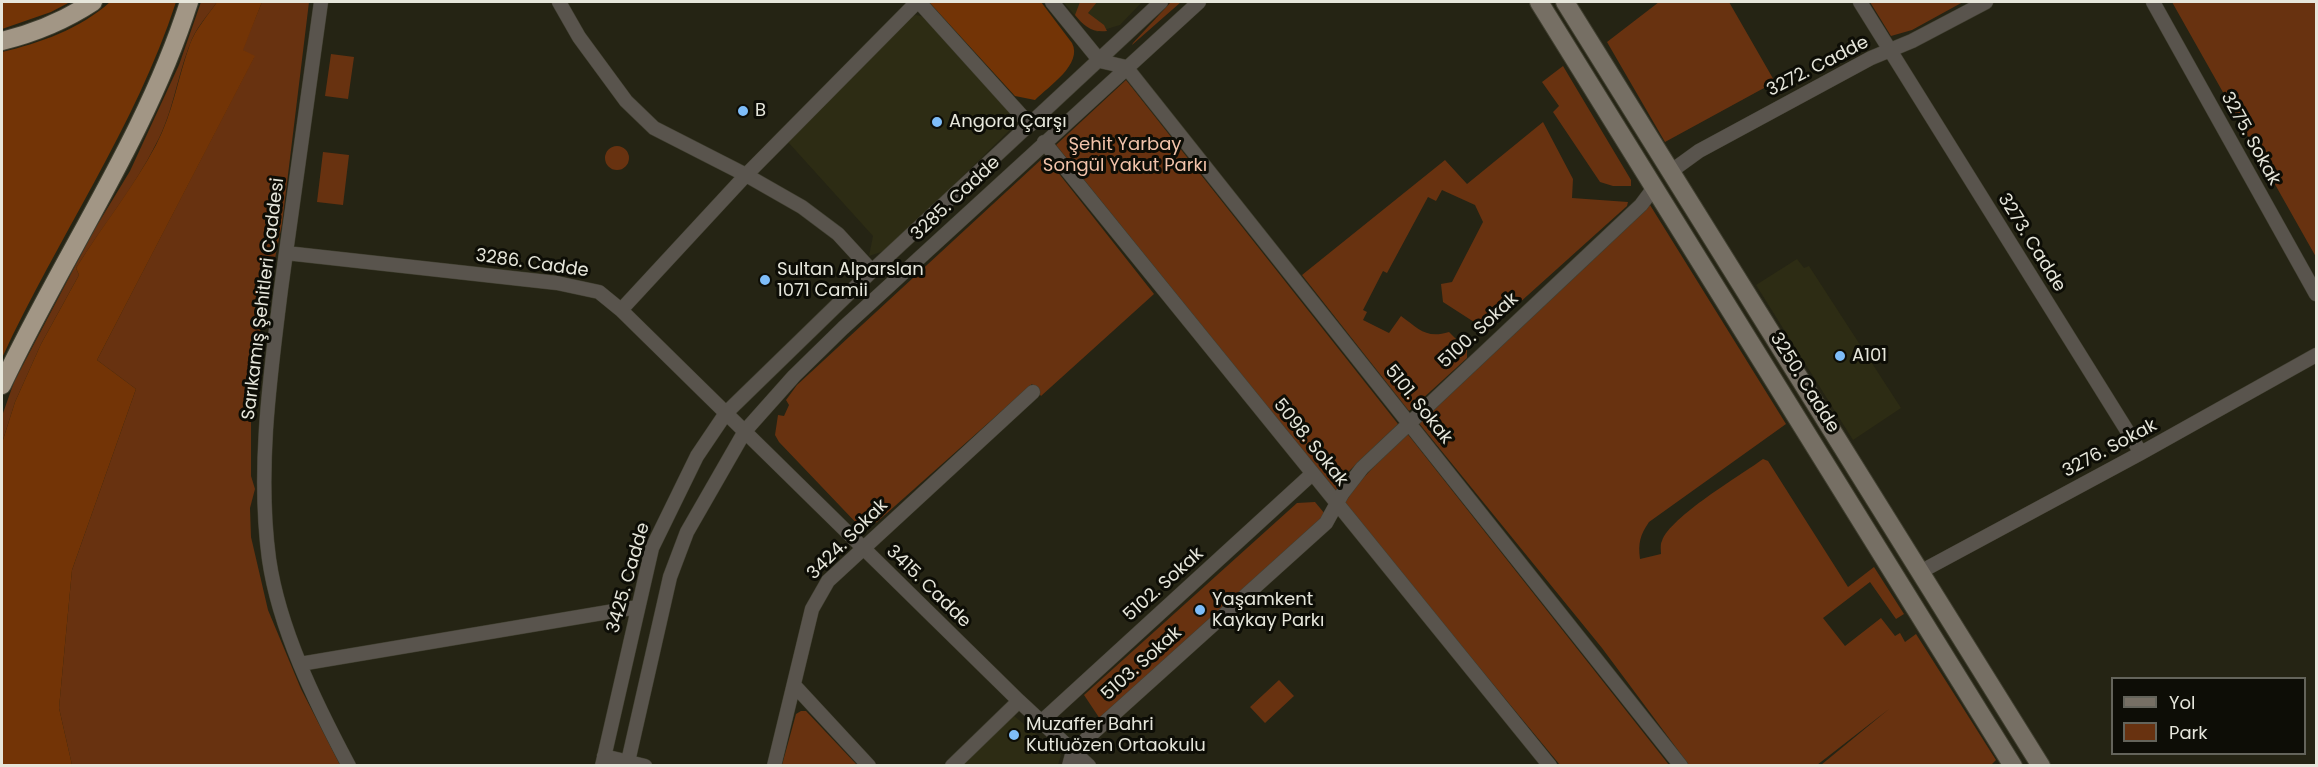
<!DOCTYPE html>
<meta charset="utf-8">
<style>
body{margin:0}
#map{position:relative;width:2318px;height:767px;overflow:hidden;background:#252414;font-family:Poppins,sans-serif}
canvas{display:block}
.frame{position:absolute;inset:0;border:3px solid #e6e6db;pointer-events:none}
.legend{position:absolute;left:2111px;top:677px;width:195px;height:78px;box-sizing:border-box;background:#0d0d06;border:2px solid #64645b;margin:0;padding:8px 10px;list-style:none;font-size:18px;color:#e6e6db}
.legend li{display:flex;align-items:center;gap:12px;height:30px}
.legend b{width:30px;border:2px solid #64645b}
</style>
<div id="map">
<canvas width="2318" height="767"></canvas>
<div class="frame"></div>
<ul class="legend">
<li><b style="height:8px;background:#766f64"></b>Yol</li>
<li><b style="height:16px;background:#683210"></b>Park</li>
</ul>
</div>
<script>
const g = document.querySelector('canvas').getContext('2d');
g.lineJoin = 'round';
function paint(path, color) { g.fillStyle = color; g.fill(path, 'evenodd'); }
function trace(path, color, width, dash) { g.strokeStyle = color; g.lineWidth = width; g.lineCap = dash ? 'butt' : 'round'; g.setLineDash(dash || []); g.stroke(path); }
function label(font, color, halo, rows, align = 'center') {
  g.font = font + ' Poppins,sans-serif'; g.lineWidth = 6; g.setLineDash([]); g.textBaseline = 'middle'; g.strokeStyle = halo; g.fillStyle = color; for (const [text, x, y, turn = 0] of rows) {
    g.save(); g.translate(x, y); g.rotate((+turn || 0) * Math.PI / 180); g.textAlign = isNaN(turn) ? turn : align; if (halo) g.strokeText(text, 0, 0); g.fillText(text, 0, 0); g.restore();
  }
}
paint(new Path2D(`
 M 1063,2 L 1142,2 L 1120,25 L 1097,32 L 1081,22 Z
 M 916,15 L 925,17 L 1016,115 L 1017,123 L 887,250 L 869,256 L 873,236 L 788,142 L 909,17 Z
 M 1797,259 L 1804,268 L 1809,266 L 1901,408 L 1853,440 L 1756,285 Z
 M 1013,715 L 1061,755 L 1058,765 L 960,766 Z`), '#2d2c14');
paint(new Path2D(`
 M 201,2 L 217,2 C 208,15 195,29 190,44 C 177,77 173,113 156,144 C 134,188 102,226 76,268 L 79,275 L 41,344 L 15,402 L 2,443 L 2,416 L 14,382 L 93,232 L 130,171 L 179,65 Z
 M 262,2 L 309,2 L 282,224 L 251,376 L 251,476 L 255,489 L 250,508 L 251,537 L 268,610 L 301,689 L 340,765 L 72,765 L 59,708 L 72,570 L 136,389 L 97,360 L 254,57 L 242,50 Z
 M 1080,2 L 1097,2 L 1088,13 L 1104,25 L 1107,31 C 1092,33 1084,26 1075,15 Z
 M 1171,2 L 1181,2 L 1132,45 L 1133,43 Z
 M 1659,2 L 1729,2 L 1775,82 L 1665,142 L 1607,42 Z
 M 1870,2 L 1963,2 L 1912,30 L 1891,36 Z
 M 2172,2 L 2316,2 L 2316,257 Z
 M 331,54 L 354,57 L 348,99 L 325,96 Z
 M 1563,66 L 1631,180 L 1631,186 L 1613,186 L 1600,182 L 1553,112 L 1559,106 L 1542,82 Z
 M 1126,80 L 1398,424 L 1346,474 L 1336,492 L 1056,145 Z
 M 1543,122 L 1573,179 L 1572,198 L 1628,202 L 1627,206 L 1488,331 L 1443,302 L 1441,284 L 1452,282 L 1483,222 L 1475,205 L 1442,190 L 1436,201 L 1428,197 L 1387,273 L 1383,271 L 1363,310 L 1367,312 L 1363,320 L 1389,333 L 1401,316 C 1419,329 1426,339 1449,332 L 1467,350 L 1467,358 L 1409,411 L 1302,275 L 1445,160 L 1467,184 Z
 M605 158a12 12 0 1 1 24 0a12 12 0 1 1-24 0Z
 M 323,152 L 349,155 L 343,205 L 317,202 Z
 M 1045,156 L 1154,294 L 1041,396 L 1032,384 L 877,522 L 862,529 L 779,442 L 775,435 L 778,415 L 784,416 L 789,405 L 786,400 L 797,385 Z
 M 1650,205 L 1786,424 L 1649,522 C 1640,535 1638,543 1640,559 L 1661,554 C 1661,550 1660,544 1662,541 C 1670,517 1741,475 1763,459 L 1768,461 L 1848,587 L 1874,567 L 1904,614 L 1896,619 L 1870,582 L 1823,618 L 1845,646 L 1881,618 L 1895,636 L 1900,633 L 1905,642 L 1916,634 L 1996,760 L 1990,766 L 1821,765 L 1889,709 L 1817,765 L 1689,765 L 1602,648 L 1418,422 Z
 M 1406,432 L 1669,765 L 1560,765 L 1344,504 L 1355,487 Z
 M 1315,502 L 1325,514 L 1316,525 L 1100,719 L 1084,695 L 1297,503 Z
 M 1279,680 L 1294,696 L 1265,723 L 1250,707 Z
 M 801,711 L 806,711 L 857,765 L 782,765 L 796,714 Z`), '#683210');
paint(new Path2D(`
 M 2,2 L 70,2 L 51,12 L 2,29 Z
 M 110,2 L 176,2 C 135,128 57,238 2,358 L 2,52 C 40,43 80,29 110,2 Z
 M 217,2 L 262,2 L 243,50 L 255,56 L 97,360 L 136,389 L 72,570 L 59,708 L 72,765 L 2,765 L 2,443 L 15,402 L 41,344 L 79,275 L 76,268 C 102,226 133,188 156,145 C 173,113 178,77 190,44 C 195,30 208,15 217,2 Z
 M 929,2 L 1041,2 L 1072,43 C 1083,64 1049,86 1035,100 L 1015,96 Z`), '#733406');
const street = new Path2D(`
 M 321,2 C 308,97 294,193 281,289 C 270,377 257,470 269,559 C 279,629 316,704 349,766
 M 559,2 L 579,37 L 626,101 L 654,128 L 746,175 L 802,207 L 838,234 L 872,271
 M 919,2 L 1030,125
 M 1052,2 L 1100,61 L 1126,67 L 1681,766
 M 1860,2 L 2141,453
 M 2153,2 L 2316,294
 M 1044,142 L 1550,766
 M 1670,172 L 1699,151 L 1871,58 L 1912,41 L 1986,2
 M 286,253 L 557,283 L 599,292 L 621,310 L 1019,701 L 1089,766
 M 621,310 L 746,175 L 917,2
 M 1920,572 L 2141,453 L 2316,355
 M 300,664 L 638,607
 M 794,685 L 869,766
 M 1041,722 L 1312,474
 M 604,756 L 645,766
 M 602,766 L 652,548 L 697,456 L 726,413 L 872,271 L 1161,2
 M 627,766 L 670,577 L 687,532 L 745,431 L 794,376 L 843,328 L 1199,2
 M 774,766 L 812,609 L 828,581 L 1033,392
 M 952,766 L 1019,701
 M 1069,766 L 1073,751 L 1326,523 L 1342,494 L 1362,468 L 1641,205 L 1653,189`);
const secondary = new Path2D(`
 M 1539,2 L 2013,766
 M 1565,2 L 2041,766`);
const highway = new Path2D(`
 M 2,41 C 35,33 64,21 93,2
 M 2,385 C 62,257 146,137 189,2`);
trace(street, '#403f30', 15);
trace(secondary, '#403f30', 20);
trace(highway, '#403f30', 20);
trace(street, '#59544d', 14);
trace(secondary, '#766f64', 18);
trace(highway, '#a29685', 18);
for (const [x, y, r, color] of [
 [743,111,6,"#7ebdf9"],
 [937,122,6,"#7ebdf9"],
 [765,280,6,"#7ebdf9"],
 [1840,356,6,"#7ebdf9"],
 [1200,610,6,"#7ebdf9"],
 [1014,735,6,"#7ebdf9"]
]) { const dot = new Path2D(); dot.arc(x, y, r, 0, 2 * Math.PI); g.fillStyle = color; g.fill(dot); trace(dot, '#0d0d06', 2); }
label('18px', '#e6e6db', '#0d0d06', [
 ["3272. Cadde",1818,67,-27],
 ["3275. Sokak",2250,139,61],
 ["3285. Cadde",956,199,-43],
 ["3273. Cadde",2031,243,58],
 ["3286. Cadde",532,264,8],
 ["Sarıkamış Şehitleri Caddesi",264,299,-83],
 ["5100. Sokak",1479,331,-43],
 ["3250. Cadde",1804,383,58],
 ["5101. Sokak",1418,405,51],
 ["5098. Sokak",1310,443,51],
 ["3276. Sokak",2110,449,-28],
 ["3424. Sokak",848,540,-45],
 ["3425. Cadde",629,578,-74],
 ["5102. Sokak",1164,585,-42],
 ["3415. Cadde",928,587,44],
 ["5103. Sokak",1142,664,-42]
]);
label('18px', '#e6e6db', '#0d0d06', [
 ["B",755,111],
 ["Angora Çarşı",949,122],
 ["Sultan Alparslan",777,270],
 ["1071 Camii",777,291],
 ["A101",1852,356],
 ["Yaşamkent",1212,600],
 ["Kaykay Parkı",1212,621],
 ["Muzaffer Bahri",1026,725],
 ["Kutluözen Ortaokulu",1026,746]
], 'left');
label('18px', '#f2c3aa', '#0d0d06', [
 ["Şehit Yarbay",1125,145],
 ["Songül Yakut Parkı",1125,166]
]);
</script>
